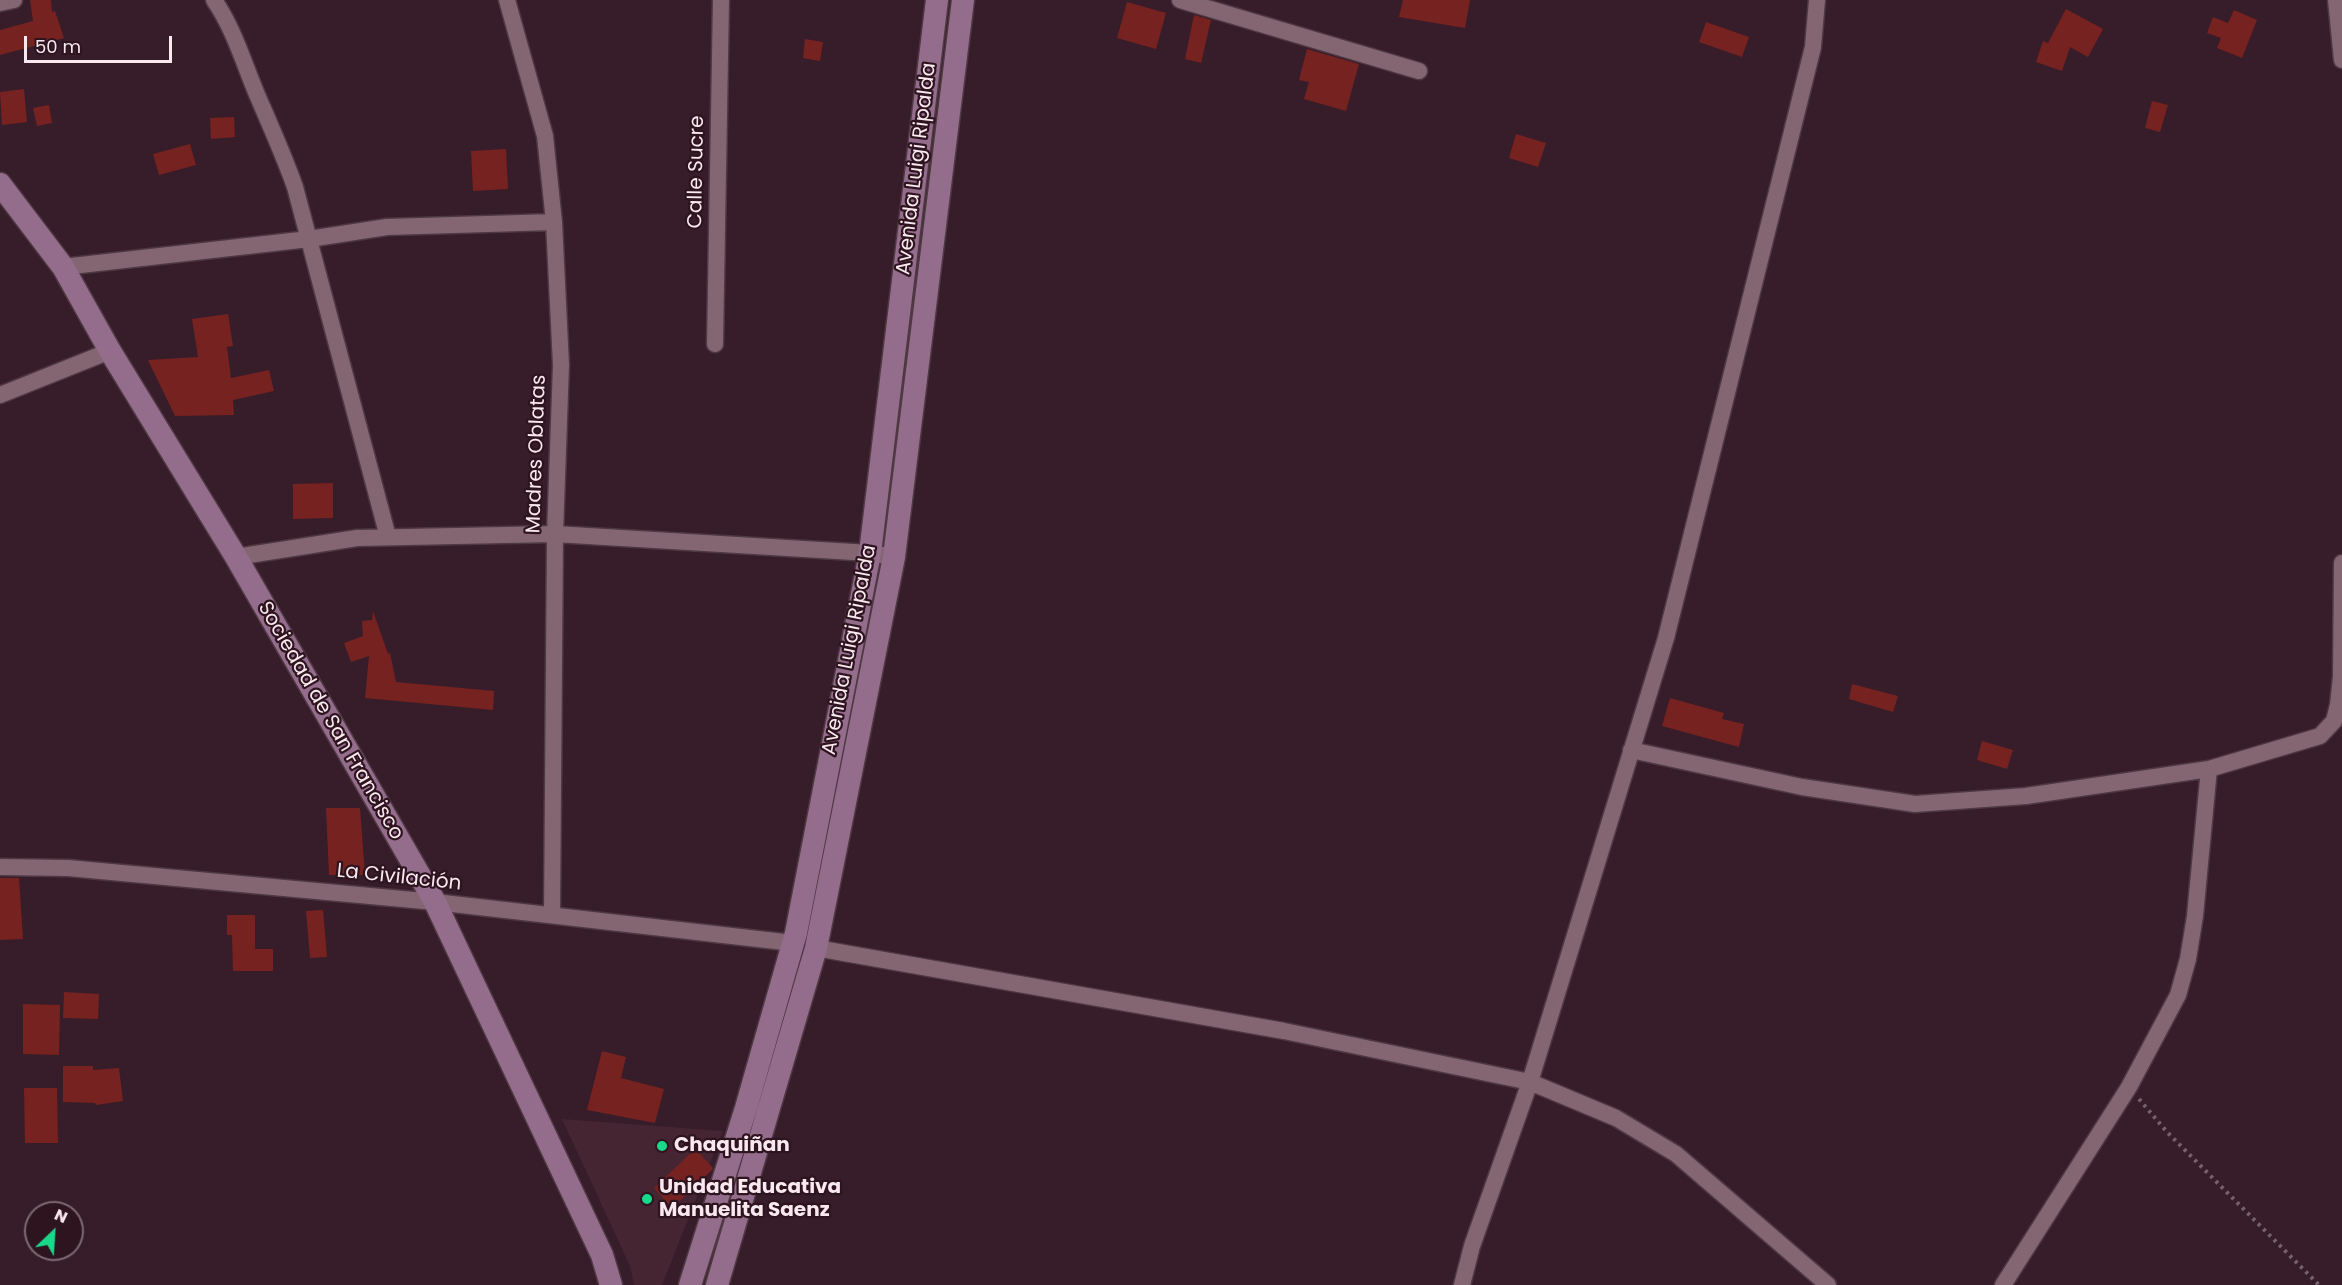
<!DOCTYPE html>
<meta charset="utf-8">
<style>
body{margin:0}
#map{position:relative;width:2342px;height:1285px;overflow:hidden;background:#371d29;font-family:Poppins,sans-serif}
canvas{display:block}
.north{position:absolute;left:24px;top:1201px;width:60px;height:60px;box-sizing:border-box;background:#2d141f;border:2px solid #7f6972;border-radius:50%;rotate:25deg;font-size:16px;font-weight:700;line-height:24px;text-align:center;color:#fae8ef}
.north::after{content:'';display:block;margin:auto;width:21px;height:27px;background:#18d989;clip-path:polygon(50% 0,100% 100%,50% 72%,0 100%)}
.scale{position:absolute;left:24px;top:36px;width:148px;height:27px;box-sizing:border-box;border:3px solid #fae8ef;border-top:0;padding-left:8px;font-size:18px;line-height:21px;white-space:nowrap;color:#fae8ef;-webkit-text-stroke:4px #2d141f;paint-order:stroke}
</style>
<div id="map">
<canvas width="2342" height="1285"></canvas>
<div class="north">N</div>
<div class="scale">50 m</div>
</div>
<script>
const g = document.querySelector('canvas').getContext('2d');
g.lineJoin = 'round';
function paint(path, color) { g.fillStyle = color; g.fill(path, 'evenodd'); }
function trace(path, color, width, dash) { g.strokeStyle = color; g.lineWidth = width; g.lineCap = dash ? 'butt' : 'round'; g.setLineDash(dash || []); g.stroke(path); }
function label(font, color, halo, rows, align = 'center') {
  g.font = font + ' Poppins,sans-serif'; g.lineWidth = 4.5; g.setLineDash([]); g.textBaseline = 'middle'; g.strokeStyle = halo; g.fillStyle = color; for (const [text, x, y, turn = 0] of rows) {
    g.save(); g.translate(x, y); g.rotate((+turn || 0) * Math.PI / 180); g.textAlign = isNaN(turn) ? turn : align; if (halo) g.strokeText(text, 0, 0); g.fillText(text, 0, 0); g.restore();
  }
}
paint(new Path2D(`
 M 562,1119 L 723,1131 L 662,1285 L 634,1285 L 630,1266 Z`), '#462533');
paint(new Path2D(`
 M 30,0 L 51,0 L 52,12 L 55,11 L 64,38 L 0,55 L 0,30 L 33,21 Z
 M 1403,0 L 1470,0 L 1465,28 L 1399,17 Z
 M 1127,2 L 1166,13 L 1156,49 L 1117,38 Z
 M 2066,9 L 2103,29 L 2088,57 L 2070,47 L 2062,71 L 2036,62 L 2043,41 L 2048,43 Z
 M 2234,10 L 2257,20 L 2242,58 L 2217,48 L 2221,38 L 2207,33 L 2213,17 L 2228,23 Z
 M 1194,15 L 1211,20 L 1201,63 L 1185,59 Z
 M 1706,22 L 1749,37 L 1742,57 L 1699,42 Z
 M 805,39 L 823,42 L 820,61 L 803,58 Z
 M 1307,49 L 1359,64 L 1346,111 L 1304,99 L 1309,82 L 1299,80 Z
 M 24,89 L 27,122 L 2,125 L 0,92 Z
 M 2152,101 L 2168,105 L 2160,132 L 2145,128 Z
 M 49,105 L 52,123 L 37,126 L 33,108 Z
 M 234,117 L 235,137 L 211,139 L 210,118 Z
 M 1516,134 L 1546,143 L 1538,167 L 1509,158 Z
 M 190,144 L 196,165 L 159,175 L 153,154 Z
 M 506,149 L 508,189 L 473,191 L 471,151 Z
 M 228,314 L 233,346 L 227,347 L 231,378 L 269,370 L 274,391 L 233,400 L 234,415 L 175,416 L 148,360 L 198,357 L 192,319 Z
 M 333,483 L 333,518 L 293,519 L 293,484 Z
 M 373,611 L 388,654 L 390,653 L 396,682 L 494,691 L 493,710 L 365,698 L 369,656 L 351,662 L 344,643 L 363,636 L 362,621 L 372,620 Z
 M 1852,684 L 1898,696 L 1893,712 L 1849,699 Z
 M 1670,698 L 1724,713 L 1722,719 L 1744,724 L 1739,747 L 1662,726 Z
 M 1982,741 L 2013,750 L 2007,769 L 1977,760 Z
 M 326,808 L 360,808 L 365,875 L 329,875 Z
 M 0,878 L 19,878 L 23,939 L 0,940 Z
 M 323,910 L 327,957 L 310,958 L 306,911 Z
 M 227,915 L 255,915 L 255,949 L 273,949 L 273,971 L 233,971 L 232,935 L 227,935 Z
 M 64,992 L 99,994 L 98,1019 L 63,1018 Z
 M 23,1004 L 60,1005 L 59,1055 L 23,1054 Z
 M 602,1051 L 626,1057 L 621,1078 L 664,1089 L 655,1123 L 587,1110 Z
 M 63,1066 L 93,1066 L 93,1070 L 119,1068 L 123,1101 L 96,1105 L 95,1103 L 63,1102 Z
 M 24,1088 L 57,1088 L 58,1143 L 25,1143 Z
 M 695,1149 L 713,1168 L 712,1170 L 672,1208 L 654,1188 Z`), '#762220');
const street = new Path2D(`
 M 214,0 C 234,29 244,64 258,97 C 271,127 284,156 295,187 L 388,537
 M 507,0 L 545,136 L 554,222 L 561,365 L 555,534 L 552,915
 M 1180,0 L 1419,71
 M 2336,0 L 2342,60
 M 0,3 L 14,0
 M 63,267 L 309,239 L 387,227 L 554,222
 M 715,344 L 721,0
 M 0,395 L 110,351
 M 236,557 L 357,538 L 555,534 L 870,553 L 894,557
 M 1631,750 L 1802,787 L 1915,804 L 2026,796 L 2209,769
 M 0,867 L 68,868 L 435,902 L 793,943
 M 816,948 L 1284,1031 L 1530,1082 L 1616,1118 L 1676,1154 L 1828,1285
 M 1462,1285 L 1472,1246 L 1530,1082 L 1666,638 L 1813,47 L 1817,0
 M 2003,1285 L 2129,1087 L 2178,995 L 2188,959 L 2195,916 L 2209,769 L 2320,736 L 2334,721 L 2338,705 L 2341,677 L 2342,563`);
const secondary = new Path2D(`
 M 0,184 L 63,267 L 110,351 L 236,557 L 435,902 L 602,1255 L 611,1285
 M 690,1285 L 746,1108 L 796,933 L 870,553 L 937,0
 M 717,1285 L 816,948 L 894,557 L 963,0`);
trace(street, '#4e3842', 19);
trace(secondary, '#4e3842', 25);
trace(new Path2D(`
 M 2139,1099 L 2167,1132 L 2319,1285`), '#78616b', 4, [3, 4.5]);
trace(street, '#846572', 16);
trace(secondary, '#946c8c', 22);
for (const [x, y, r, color] of [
 [662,1146,6,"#18d989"],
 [647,1199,6,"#18d989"]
]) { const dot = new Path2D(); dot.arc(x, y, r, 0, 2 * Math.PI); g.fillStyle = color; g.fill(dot); trace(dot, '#2d141f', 2); }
label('20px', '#fae8ef', '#2d141f', [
 ["Avenida Luigi Ripalda",917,169,-83],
 ["Calle Sucre",697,172,-89],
 ["Madres Oblatas",537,454,-88],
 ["Avenida Luigi Ripalda",850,650,-79],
 ["Sociedad de San Francisco",330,721,60],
 ["La Civilación",399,878,6]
]);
label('bold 20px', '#fae8ef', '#2d141f', [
 ["Chaquiñan",674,1146],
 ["Unidad Educativa",659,1188],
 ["Manuelita Saenz",659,1211]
], 'left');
</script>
